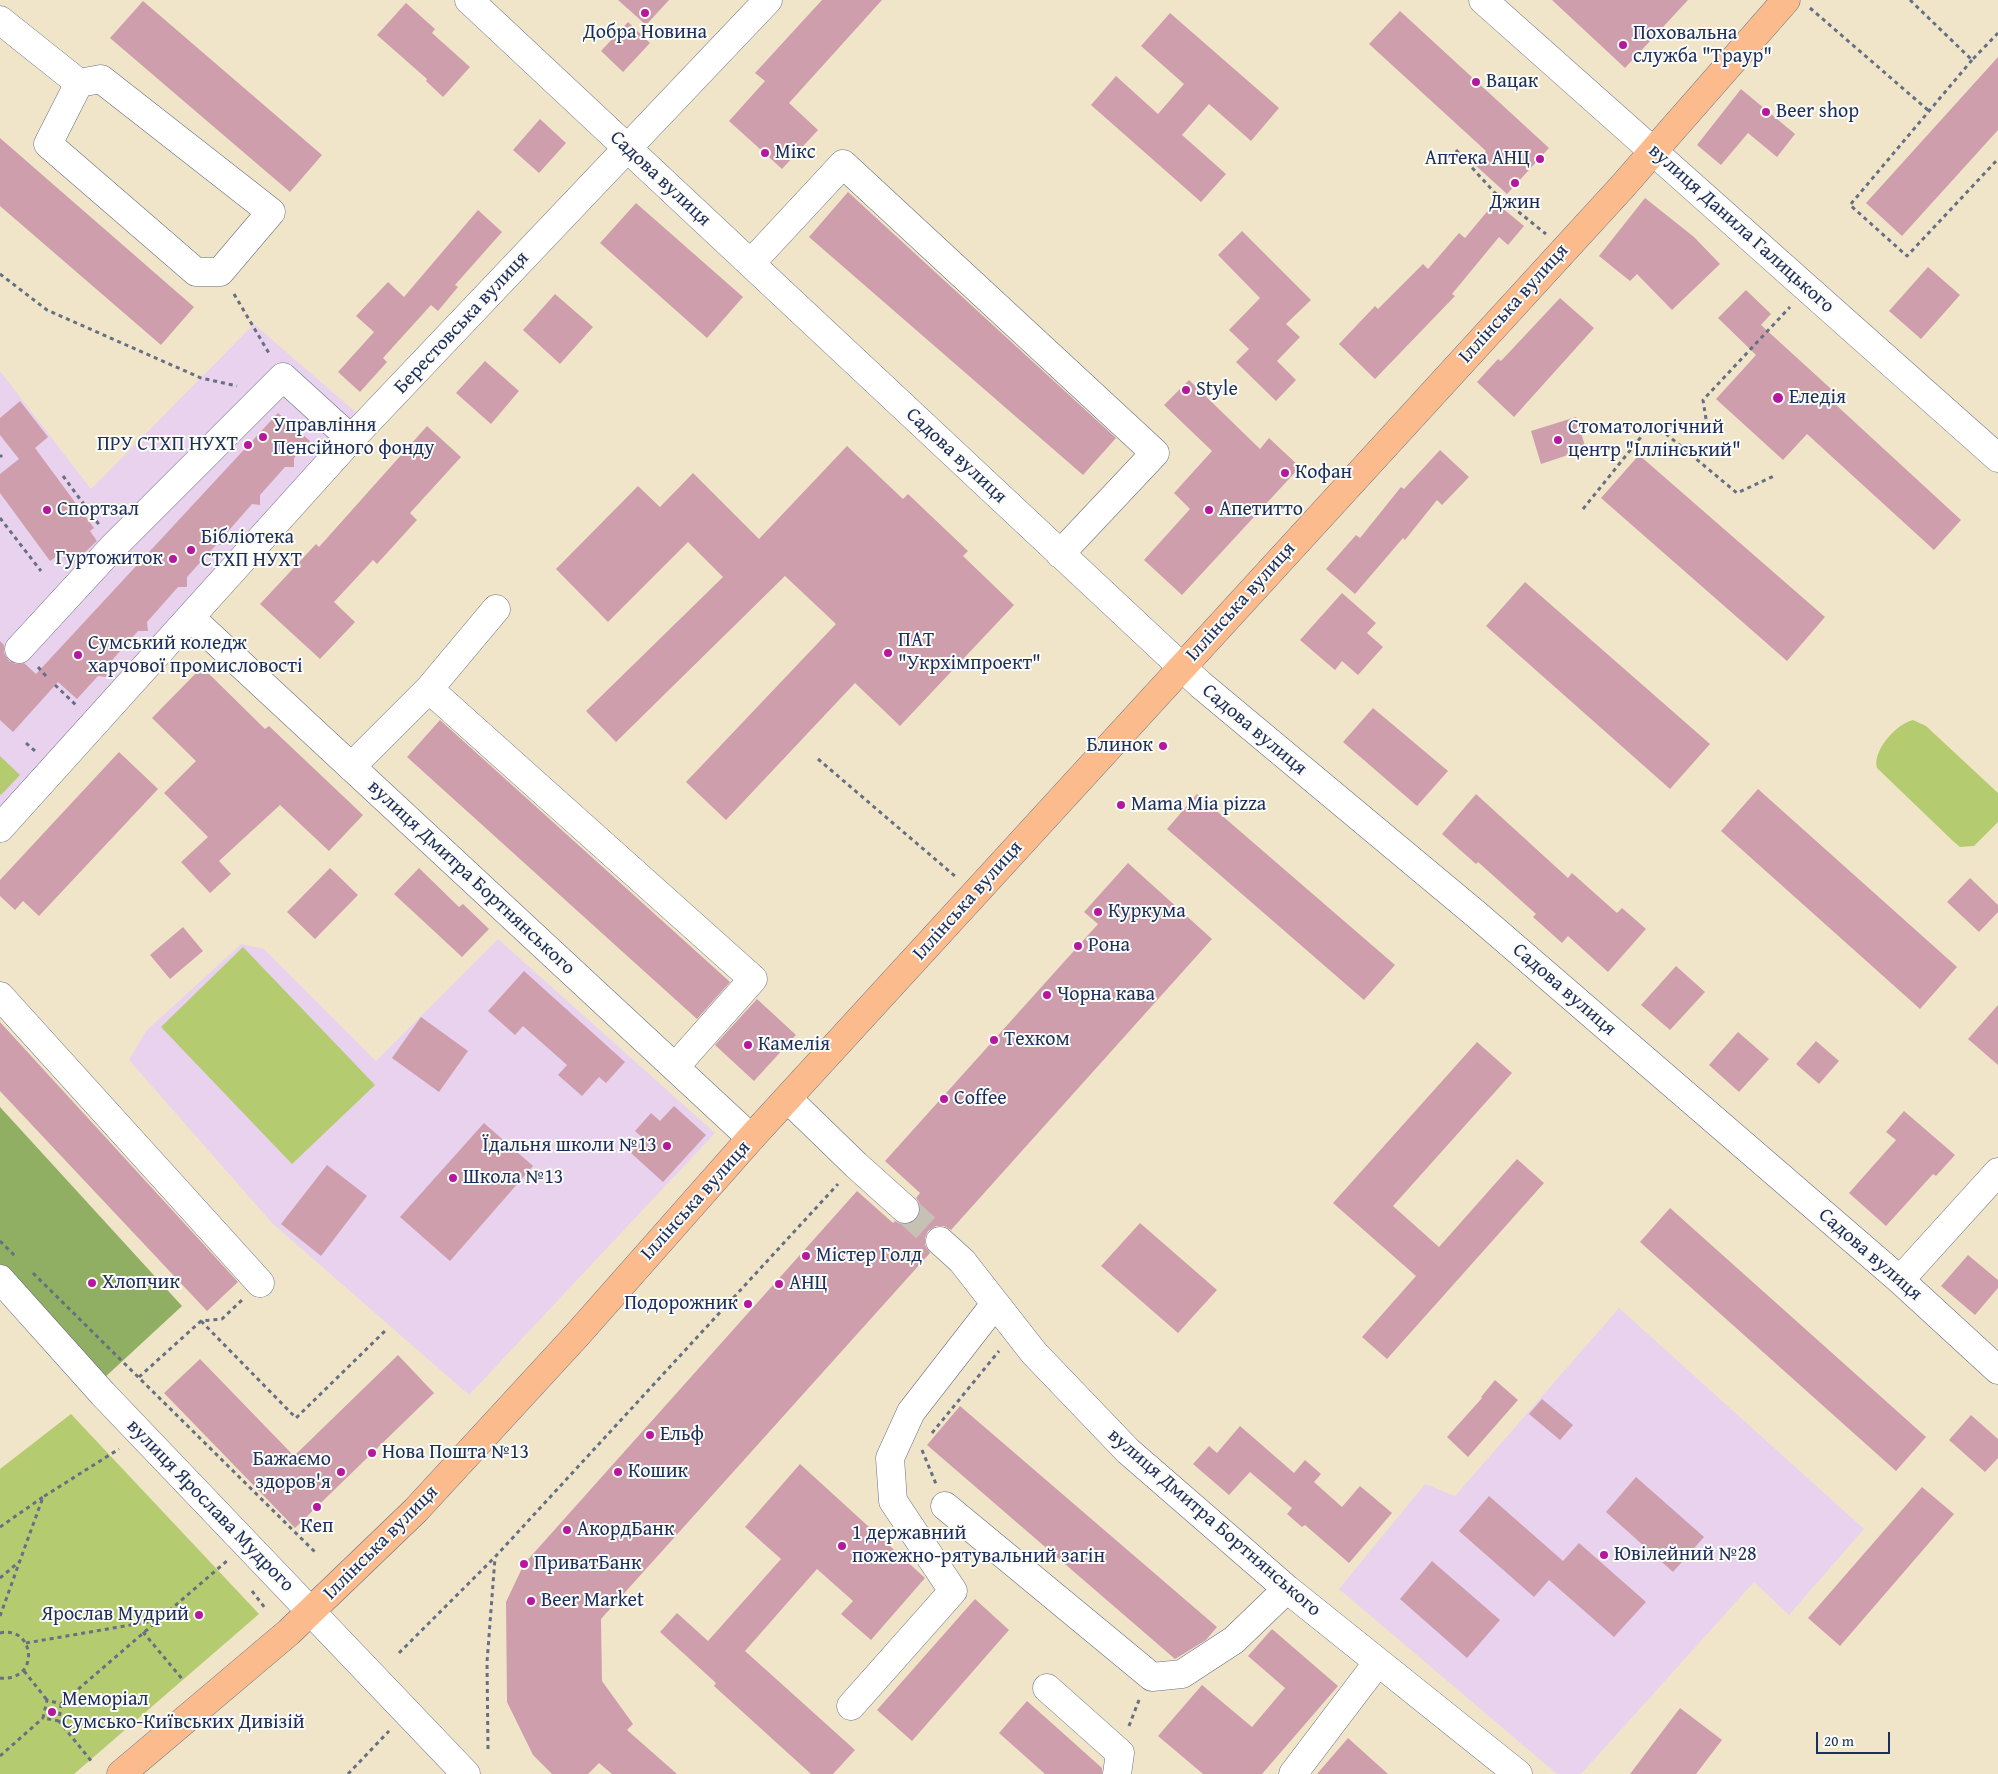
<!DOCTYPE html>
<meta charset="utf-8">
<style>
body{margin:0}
#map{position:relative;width:1998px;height:1774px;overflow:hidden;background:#f0e5c9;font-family:"Gentium Book Plus",serif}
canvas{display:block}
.scale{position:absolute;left:1816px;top:1732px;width:74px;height:22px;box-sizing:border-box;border:2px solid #1b2f5e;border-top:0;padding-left:6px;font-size:15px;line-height:18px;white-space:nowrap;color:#1b2f5e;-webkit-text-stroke:4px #fdfcf7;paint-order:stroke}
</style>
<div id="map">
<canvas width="1998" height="1774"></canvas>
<div class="scale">20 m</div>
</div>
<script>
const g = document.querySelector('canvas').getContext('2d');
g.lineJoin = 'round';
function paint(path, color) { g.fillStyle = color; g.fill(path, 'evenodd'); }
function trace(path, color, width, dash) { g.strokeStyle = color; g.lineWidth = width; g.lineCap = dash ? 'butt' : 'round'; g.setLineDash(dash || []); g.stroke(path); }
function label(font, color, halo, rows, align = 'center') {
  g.font = font + ' "Gentium Book Plus",serif'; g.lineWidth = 4; g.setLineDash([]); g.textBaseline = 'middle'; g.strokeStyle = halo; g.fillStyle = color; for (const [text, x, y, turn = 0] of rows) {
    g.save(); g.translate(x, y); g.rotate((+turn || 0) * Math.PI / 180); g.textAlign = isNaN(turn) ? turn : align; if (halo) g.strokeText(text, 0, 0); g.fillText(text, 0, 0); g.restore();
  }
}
paint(new Path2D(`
 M 254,324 L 368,423 L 0,821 L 0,371 L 91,489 Z
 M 498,939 L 715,1133 L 469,1395 L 272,1223 L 129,1060 L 146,1031 L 241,944 L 264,949 L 376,1061 Z
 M 1619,1308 L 1864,1529 L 1789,1615 L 1754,1582 L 1581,1774 L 1557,1774 L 1339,1589 L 1425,1484 L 1455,1496 Z`), '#e8d2ee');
paint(new Path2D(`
 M 1913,720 L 1926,726 L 1998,793 L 1998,822 L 1974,846 L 1960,847 L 1954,842 L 1877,768 C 1872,751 1896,724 1913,720 Z
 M 0,756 L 20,775 L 1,795 L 0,794 Z
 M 243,947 L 375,1085 L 292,1164 L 161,1027 Z
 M 71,1414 L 259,1614 L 74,1774 L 0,1774 L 0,1469 Z`), '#b5cb6f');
paint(new Path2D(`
 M 0,1107 L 182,1306 L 103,1379 L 0,1264 Z`), '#90af62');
paint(new Path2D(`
 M 618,0 L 669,0 L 646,25 Z
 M 822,0 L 882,0 L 789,103 L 818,130 L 782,169 L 729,121 L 765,81 L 755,73 Z
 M 1552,0 L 1688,0 L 1625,68 Z
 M 143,1 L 322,155 L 290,192 L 110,38 Z
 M 406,3 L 435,29 L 432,33 L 470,67 L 443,97 L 426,81 L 427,79 L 377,35 Z
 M 1400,11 L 1549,148 L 1507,194 L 1474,164 L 1486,151 L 1369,44 Z
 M 1170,13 L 1279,108 L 1251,141 L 1209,104 L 1182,135 L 1226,174 L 1201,202 L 1091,105 L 1116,76 L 1158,114 L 1184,84 L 1141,46 Z
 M 628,22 L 650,43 L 623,72 L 601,51 Z
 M 1998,57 L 1998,130 L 1902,236 L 1866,203 Z
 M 1741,89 L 1795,134 L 1777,157 L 1748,133 L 1721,165 L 1697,145 Z
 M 540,119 L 566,143 L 539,173 L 513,150 Z
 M 0,138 L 194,307 L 161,345 L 0,206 Z
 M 848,192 L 1116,438 L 1083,475 L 809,237 Z
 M 1645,198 L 1694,237 L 1720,264 L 1672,310 L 1637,274 L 1630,281 L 1599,256 Z
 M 1495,202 L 1524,226 L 1508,245 L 1499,237 L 1452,294 L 1455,296 L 1375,379 L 1339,344 L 1375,306 L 1378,309 L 1423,264 L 1428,269 L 1459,233 L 1465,238 Z
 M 636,203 L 743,297 L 707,338 L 600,243 Z
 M 478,210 L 502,232 L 455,285 L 458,287 L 438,311 L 431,305 L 383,358 L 387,362 L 360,392 L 338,372 L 374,332 L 356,316 L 388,282 L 404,297 Z
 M 1242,231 L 1311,300 L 1286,324 L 1300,337 L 1277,361 L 1296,380 L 1276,401 L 1236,362 L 1249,349 L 1229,330 L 1260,298 L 1218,255 Z
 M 1928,267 L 1960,295 L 1921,339 L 1889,311 Z
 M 1746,290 L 1771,314 L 1761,325 L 1841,398 L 1835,404 L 1961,520 L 1934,550 L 1807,434 L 1783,460 L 1716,399 L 1756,355 L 1718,318 Z
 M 555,294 L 593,327 L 560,364 L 523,330 Z
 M 1560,298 L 1594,328 L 1514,417 L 1477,382 L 1498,359 L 1501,361 Z
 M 485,361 L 519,391 L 491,424 L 456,393 Z
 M 1189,380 L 1260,449 L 1269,438 L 1300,467 L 1182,595 L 1144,560 L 1190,509 L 1174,493 L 1212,451 L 1164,405 Z
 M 20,401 L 48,437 L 35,448 L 94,528 L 90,531 L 97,541 L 70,566 L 61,553 L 50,561 L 0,493 L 0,474 L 19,459 L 0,435 L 0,418 Z
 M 278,413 L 310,441 L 294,458 L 294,467 L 285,467 L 260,495 L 260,505 L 252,504 L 224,536 L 225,545 L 216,545 L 187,577 L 187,587 L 178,587 L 147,622 L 148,631 L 138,631 L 106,667 L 107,677 L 98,676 L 77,699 L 58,682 L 13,732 L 0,720 L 0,641 L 4,645 L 4,653 L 9,661 L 16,664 L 24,663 L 36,674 Z
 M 1576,417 L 1586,449 L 1541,464 L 1531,431 Z
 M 427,426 L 461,457 L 410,513 L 417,520 L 377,564 L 373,560 L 334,602 L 355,622 L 320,659 L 260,604 L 316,544 L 319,547 Z
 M 847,446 L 903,499 L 908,494 L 968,551 L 963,556 L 1014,605 L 900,726 L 855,683 L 726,820 L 686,782 L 836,624 L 785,576 L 616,742 L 586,711 L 723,577 L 688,542 L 608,622 L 556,569 L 638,486 L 660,507 L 693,473 L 759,539 Z
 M 1440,450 L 1469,477 L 1442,505 L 1437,500 L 1405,540 L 1403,538 L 1355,594 L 1326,569 L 1356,535 L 1360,538 L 1401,487 L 1404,489 Z
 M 1639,455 L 1825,617 L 1787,661 L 1601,498 Z
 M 1525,582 L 1710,744 L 1670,789 L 1486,626 Z
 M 1342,593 L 1376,623 L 1367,633 L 1383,647 L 1358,675 L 1342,661 L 1335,670 L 1300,640 Z
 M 202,667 L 265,729 L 269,726 L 363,815 L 329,851 L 280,805 L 219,861 L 231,874 L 210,893 L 181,862 L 208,837 L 164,793 L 196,761 L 152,718 Z
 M 1373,708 L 1448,771 L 1417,806 L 1343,742 Z
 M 440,720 L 730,982 L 697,1019 L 407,757 Z
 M 119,752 L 158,789 L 39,916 L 23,901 L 15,910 L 0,896 L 0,880 Z
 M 1758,789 L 1957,967 L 1920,1009 L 1721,831 Z
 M 1197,794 L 1395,965 L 1364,1000 L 1167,829 Z
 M 1476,794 L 1568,878 L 1572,873 L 1617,913 L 1622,908 L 1646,929 L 1608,972 L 1568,936 L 1562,943 L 1533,917 L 1536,914 L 1478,862 L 1476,864 L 1442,834 Z
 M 1128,863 L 1212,939 L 951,1230 L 944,1226 L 936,1226 L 928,1231 L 925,1238 L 925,1245 L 930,1253 L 601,1619 L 602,1681 L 633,1724 L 627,1730 L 677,1774 L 612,1774 L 599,1763 L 588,1774 L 552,1774 L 533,1755 L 507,1702 L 506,1602 L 524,1564 L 857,1191 L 893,1223 L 895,1221 L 901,1224 L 909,1224 L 917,1219 L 920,1212 L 920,1204 L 916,1198 L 920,1193 L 885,1161 L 1098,924 L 1084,912 Z
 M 330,868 L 358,895 L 315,939 L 287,912 Z
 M 419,868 L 459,907 L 463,904 L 489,929 L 462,957 L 394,894 Z
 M 1970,878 L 1998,905 L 1998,912 L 1979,932 L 1947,902 Z
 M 183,927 L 203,951 L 170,979 L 150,955 Z
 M 1676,966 L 1705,992 L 1670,1030 L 1641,1005 Z
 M 524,971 L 625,1062 L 606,1083 L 599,1077 L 582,1096 L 558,1075 L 567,1065 L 523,1026 L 515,1035 L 488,1011 Z
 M 757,999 L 796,1035 L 754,1081 L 715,1045 Z
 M 1998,1005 L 1998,1065 L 1968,1039 Z
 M 421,1017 L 468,1051 L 439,1092 L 392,1058 Z
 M 0,1022 L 238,1282 L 207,1311 L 0,1091 Z
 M 1738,1032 L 1769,1059 L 1739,1092 L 1709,1065 Z
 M 1816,1041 L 1839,1061 L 1819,1084 L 1796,1064 Z
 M 1477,1042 L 1512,1073 L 1393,1206 L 1439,1247 L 1517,1159 L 1544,1183 L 1387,1359 L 1362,1337 L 1416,1276 L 1333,1203 Z
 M 674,1106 L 706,1135 L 663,1182 L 631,1153 L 644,1139 L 635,1131 L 651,1113 L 660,1121 Z
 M 1904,1111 L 1955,1155 L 1936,1176 L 1933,1174 L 1886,1226 L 1849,1193 L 1896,1140 L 1886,1132 Z
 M 484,1123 L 533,1166 L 450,1261 L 400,1217 Z
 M 327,1165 L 367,1196 L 321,1256 L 281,1224 Z
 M 1670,1208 L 1926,1437 L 1896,1471 L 1640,1242 Z
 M 1140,1223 L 1217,1290 L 1178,1333 L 1101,1266 Z
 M 1968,1255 L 1998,1280 L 1998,1288 L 1975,1315 L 1941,1286 Z
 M 398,1355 L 434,1393 L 295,1528 L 164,1393 L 200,1359 L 294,1456 Z
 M 1495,1380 L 1518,1400 L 1468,1457 L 1447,1437 L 1482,1398 L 1481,1397 Z
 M 1542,1399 L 1573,1425 L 1560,1440 L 1529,1414 Z
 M 960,1406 L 1217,1627 L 1206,1640 L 1175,1659 L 927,1445 Z
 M 1971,1415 L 1998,1439 L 1998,1458 L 1985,1472 L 1949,1440 Z
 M 1240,1426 L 1294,1473 L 1305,1460 L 1321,1474 L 1314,1482 L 1342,1507 L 1360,1486 L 1392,1513 L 1349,1563 L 1305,1525 L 1302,1527 L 1287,1514 L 1292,1508 L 1250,1472 L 1229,1495 L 1193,1464 L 1209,1446 L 1217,1453 Z
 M 800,1464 L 925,1578 L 871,1640 L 841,1614 L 853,1601 L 817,1569 L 745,1651 L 855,1750 L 833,1774 L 811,1774 L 714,1686 L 716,1683 L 660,1632 L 677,1613 L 708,1641 L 781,1559 L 745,1527 Z
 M 1636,1477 L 1704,1537 L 1673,1572 L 1606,1512 Z
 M 1922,1487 L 1954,1514 L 1840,1646 L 1808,1618 Z
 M 1489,1496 L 1563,1561 L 1579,1543 L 1646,1602 L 1614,1637 L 1549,1580 L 1534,1597 L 1459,1531 Z
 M 1432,1561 L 1500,1620 L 1467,1658 L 1400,1599 Z
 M 975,1599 L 1009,1630 L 912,1741 L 877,1710 Z
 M 1272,1629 L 1338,1686 L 1262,1774 L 1203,1774 L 1158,1736 L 1202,1685 L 1252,1727 L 1285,1688 L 1248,1656 Z
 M 1027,1701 L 1102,1768 L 1102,1774 L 1045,1774 L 999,1733 Z
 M 1680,1708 L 1722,1740 L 1696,1774 L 1630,1774 Z
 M 1348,1738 L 1388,1774 L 1317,1774 Z`), '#cf9ead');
trace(new Path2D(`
 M 905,1209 L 940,1241`), '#c5c1b4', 28, [28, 14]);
const minor = new Path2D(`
 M 469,0 L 1201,685 L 1477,915 L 1900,1280 L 1998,1370
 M 1483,0 L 1998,458
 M 0,20 L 79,83 L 101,79 L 271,212 L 220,272 L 196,272 L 48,144 L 79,83
 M 751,263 L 843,164 L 1155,453 L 1060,554
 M 191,618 L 751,1138
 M 19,649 L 112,548 L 283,377 L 351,439
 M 429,689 L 496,609
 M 351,767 L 429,689 L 753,979 L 675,1067
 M 0,828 L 351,439 L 768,0
 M 0,996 L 260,1283
 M 788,1099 L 856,1165 L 905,1209
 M 940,1241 L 962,1261 L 1034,1353 L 1128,1451 L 1287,1589 L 1518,1774
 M 0,1279 L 103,1394 L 466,1774
 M 1900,1280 L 1998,1172
 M 945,1506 L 1152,1677 L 1182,1674 L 1234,1640 L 1287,1589
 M 1047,1688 L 1120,1753 L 1117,1774
 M 851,1706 L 953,1591 L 893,1501 L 890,1458 L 911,1412 L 995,1304
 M 1293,1774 L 1378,1662`);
const major = new Path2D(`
 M 121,1774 L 289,1632 L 416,1510 L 577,1335 L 751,1138 L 1622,187 L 1786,0`);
trace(minor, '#666f83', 29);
trace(major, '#666f83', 29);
trace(new Path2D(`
 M 1910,0 L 1972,60 L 1998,33
 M 1810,8 L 1929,111
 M 1972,60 L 1850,205 L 1907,256 L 1998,159
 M 1456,150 L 1495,193 L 1546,234
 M 0,274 L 47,310 L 201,378 L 237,386
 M 234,294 L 270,355
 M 1706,419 L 1703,400 L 1790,307
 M 0,457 L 2,455
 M 63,476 L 100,526
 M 1583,509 L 1645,432 L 1665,433 L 1737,493 L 1774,476
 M 0,518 L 41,571
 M 38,667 L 46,676
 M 55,685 L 76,705
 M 26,743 L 35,751
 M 818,759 L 956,877
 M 0,1241 L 16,1257
 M 33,1273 L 315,1552
 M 201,1321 L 296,1418 L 386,1330
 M 139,1377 L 201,1321 L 222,1319 L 242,1300
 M 932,1433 L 999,1351
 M 922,1450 L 936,1484
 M 0,1527 L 43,1497
 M 0,1578 L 19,1562
 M 252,1591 L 265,1608
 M 0,1616 L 43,1497 L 119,1449
 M 143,1632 L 183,1680
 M 0,1633 C 35,1625 41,1682 0,1678
 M 26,1643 L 154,1621
 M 399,1653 L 495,1557 L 838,1184
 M 24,1671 L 47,1700
 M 61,1704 L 59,1721 L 92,1762
 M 59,1721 L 43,1718 L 47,1700 L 61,1704 L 228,1560
 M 1129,1726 L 1139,1700
 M 488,1749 L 487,1662 L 495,1558
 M 0,1756 L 43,1718
 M 348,1774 L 389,1731`), '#666f83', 3, [4, 4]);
trace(minor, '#fff', 28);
trace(major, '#fbbb8d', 28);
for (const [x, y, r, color] of [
 [645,13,5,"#b5179e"],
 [1623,45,5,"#b5179e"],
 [1476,82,5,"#b5179e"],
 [1766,112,5,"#b5179e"],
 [765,153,5,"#b5179e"],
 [1540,159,5,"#b5179e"],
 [1515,183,5,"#b5179e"],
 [1186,390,5,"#b5179e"],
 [1778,398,6,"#b5179e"],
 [263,437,5,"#b5179e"],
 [1558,440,5,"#b5179e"],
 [248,445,5,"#b5179e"],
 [1285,473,5,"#b5179e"],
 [47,510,5,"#b5179e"],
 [1209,510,5,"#b5179e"],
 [191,550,5,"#b5179e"],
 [173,559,5,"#b5179e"],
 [888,653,5,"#b5179e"],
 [78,655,5,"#b5179e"],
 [1163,746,5,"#b5179e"],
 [1121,805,5,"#b5179e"],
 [1098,912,5,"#b5179e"],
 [1078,946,5,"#b5179e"],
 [1047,995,5,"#b5179e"],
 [994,1040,5,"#b5179e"],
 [748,1045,5,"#b5179e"],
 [944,1099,5,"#b5179e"],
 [667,1146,5,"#b5179e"],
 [453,1178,5,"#b5179e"],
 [806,1256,5,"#b5179e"],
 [92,1283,5,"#b5179e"],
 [779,1284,5,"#b5179e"],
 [748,1304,5,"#b5179e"],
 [650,1435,5,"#b5179e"],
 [372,1453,5,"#b5179e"],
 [341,1472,5,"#b5179e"],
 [618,1472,5,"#b5179e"],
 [317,1507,5,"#b5179e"],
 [567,1530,5,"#b5179e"],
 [842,1546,5,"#b5179e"],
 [1604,1555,5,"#b5179e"],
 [524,1564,5,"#b5179e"],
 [531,1601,5,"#b5179e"],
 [199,1615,5,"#b5179e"],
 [52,1712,5,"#b5179e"]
]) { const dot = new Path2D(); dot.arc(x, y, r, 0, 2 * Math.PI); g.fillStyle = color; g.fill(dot); trace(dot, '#fdfcf7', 2); }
label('20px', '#1b2f5e', '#fdfcf7', [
 ["Добра Новина",645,33,"center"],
 ["Поховальна",1633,34],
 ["служба \"Траур\"",1633,57],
 ["Вацак",1486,82],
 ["Beer shop",1776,112],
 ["Мікс",775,153],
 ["Аптека АНЦ",1530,159,"right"],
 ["Джин",1515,203,"center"],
 ["Style",1196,390],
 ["Еледія",1789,398],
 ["Управління",273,426],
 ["Пенсійного фонду",273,449],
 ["Стоматологічний",1568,428],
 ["центр \"Іллінський\"",1568,451],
 ["ПРУ СТХП НУХТ",238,445,"right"],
 ["Кофан",1295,473],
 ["Спортзал",57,510],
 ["Апетитто",1219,510],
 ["Бібліотека",201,538],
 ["СТХП НУХТ",201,561],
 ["Гуртожиток",163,559,"right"],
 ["ПАТ",898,641],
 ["\"Укрхімпроект\"",898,664],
 ["Сумський коледж",88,644],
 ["харчової промисловості",88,667],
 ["Блинок",1153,746,"right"],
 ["Mama Mia pizza",1131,805],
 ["Куркума",1108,912],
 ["Рона",1088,946],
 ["Чорна кава",1057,995],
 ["Техком",1004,1040],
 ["Камелія",758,1045],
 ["Coffee",954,1099],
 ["Їдальня школи №13",657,1146,"right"],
 ["Школа №13",463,1178],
 ["Містер Голд",816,1256],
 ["Хлопчик",102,1283],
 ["АНЦ",789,1284],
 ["Подорожник",738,1304,"right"],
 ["Ельф",660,1435],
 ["Нова Пошта №13",382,1453],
 ["Бажаємо",331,1460,"right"],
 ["здоров'я",331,1483,"right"],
 ["Кошик",628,1472],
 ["Кеп",317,1527,"center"],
 ["АкордБанк",577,1530],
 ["1 державний",852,1534],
 ["пожежно-рятувальний загін",852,1557],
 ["Ювілейний №28",1614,1555],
 ["ПриватБанк",534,1564],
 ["Beer Market",541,1601],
 ["Ярослав Мудрий",189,1615,"right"],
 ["Меморіал",62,1700],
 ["Сумсько-Київських Дивізій",62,1723]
], 'left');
label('20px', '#1b2f5e', '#fdfcf7', [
 ["Садова вулиця",660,179,43],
 ["вулиця Данила Галицького",1741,229,42],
 ["Іллінська вулиця",1514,304,-48],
 ["Берестовська вулиця",462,323,-47],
 ["Садова вулиця",956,456,43],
 ["Іллінська вулиця",1241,602,-48],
 ["Садова вулиця",1254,730,40],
 ["вулиця Дмитра Бортнянського",471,878,43],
 ["Іллінська вулиця",968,901,-48],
 ["Садова вулиця",1564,990,41],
 ["Іллінська вулиця",696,1201,-48],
 ["Садова вулиця",1870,1255,41],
 ["вулиця Ярослава Мудрого",210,1506,46],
 ["вулиця Дмитра Бортнянського",1214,1523,41],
 ["Іллінська вулиця",381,1543,-45]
]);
</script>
